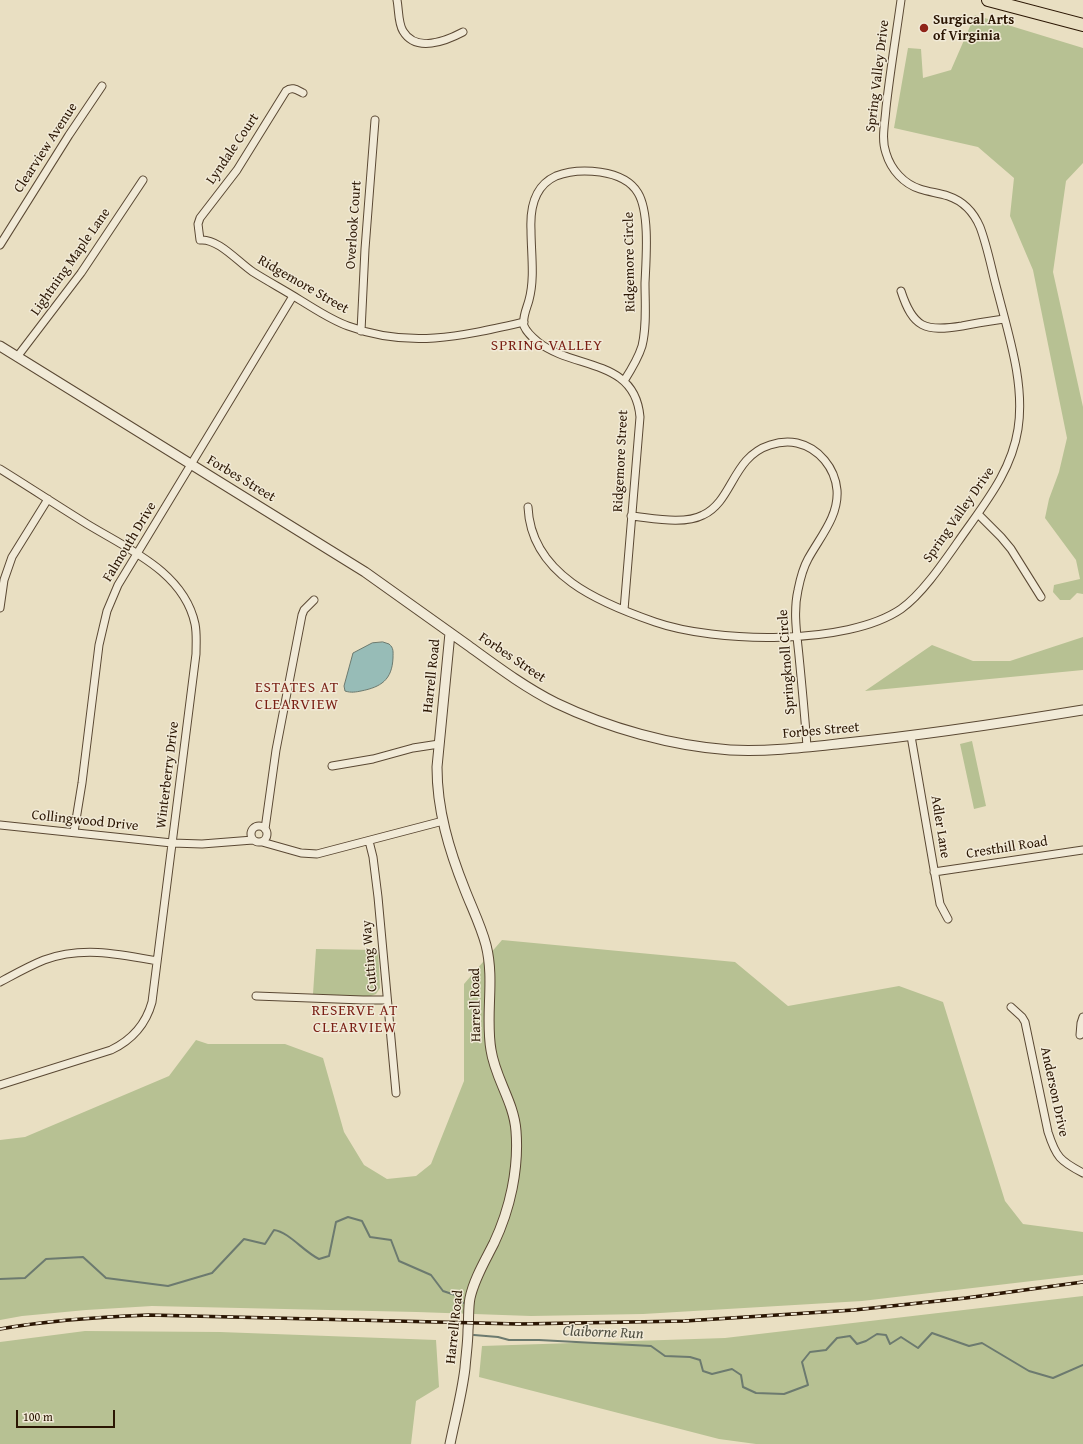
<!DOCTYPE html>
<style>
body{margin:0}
#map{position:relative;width:1083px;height:1444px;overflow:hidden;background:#e9dfc2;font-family:"Gentium Book Plus",serif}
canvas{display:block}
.scale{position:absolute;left:16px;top:1410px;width:99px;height:18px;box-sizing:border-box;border:2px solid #2b1603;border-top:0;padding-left:5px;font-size:12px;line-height:14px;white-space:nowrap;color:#2b1603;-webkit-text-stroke:3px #f1ead7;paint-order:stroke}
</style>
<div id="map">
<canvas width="1083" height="1444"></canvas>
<div class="scale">100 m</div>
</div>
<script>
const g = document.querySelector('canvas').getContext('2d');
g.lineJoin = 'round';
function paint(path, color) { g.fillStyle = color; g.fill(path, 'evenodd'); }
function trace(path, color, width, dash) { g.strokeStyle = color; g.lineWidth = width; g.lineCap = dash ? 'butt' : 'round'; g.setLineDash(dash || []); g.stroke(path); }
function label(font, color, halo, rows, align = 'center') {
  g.font = font + ' "Gentium Book Plus",serif'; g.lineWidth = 3; g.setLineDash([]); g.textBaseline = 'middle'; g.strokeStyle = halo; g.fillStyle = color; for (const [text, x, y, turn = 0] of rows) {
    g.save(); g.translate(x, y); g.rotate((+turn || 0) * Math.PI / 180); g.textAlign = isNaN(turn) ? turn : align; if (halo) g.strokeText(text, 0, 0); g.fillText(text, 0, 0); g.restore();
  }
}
paint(new Path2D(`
 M 975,15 L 1083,48 L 1083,163 L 1066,181 L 1053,272 L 1083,407 L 1083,594 L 1077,593 L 1070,600 L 1060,600 L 1053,592 L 1054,585 L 1080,579 L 1076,560 L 1045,518 L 1049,499 L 1059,472 L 1067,438 L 1033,270 L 1010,216 L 1014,178 L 978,147 L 894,128 L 908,48 L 921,49 L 923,78 L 951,70 Z
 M 1083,637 L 1083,670 L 865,691 L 932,645 L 973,661 L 1010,661 Z
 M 972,741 L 986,806 L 974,809 L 960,744 Z
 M 502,940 L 735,962 L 788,1006 L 899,986 L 943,1002 L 1005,1201 L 1023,1224 L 1083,1232 L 1083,1275 L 862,1301 L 643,1314 L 531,1316 L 417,1312 L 152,1306 L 86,1310 L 22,1316 L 0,1320 L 0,1140 L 25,1137 L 169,1076 L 196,1040 L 208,1044 L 285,1044 L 323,1058 L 344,1132 L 364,1165 L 387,1179 L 416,1176 L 431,1164 L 464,1081 L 464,984 Z
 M 316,949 L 378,950 L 380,988 L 376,994 L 368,997 L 313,994 Z
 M 1083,1296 L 1083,1444 L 756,1444 L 719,1439 L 479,1377 L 482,1346 L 725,1338 Z
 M 85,1331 L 220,1332 L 436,1340 L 439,1387 L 416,1401 L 411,1444 L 0,1444 L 0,1342 Z`), '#b7c193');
const water = new Path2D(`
 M 383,642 L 389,644 C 394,648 393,652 393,658 C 392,680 381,687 361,691 C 356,692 351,693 345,691 L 344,686 L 353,653 L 372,643 Z`);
paint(water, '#97bcb7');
trace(water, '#6c7a6f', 1);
trace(new Path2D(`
 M 0,1279 L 25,1278 L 46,1259 L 83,1257 L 106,1278 L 168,1286 L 212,1273 L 244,1239 L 265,1244 L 274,1230 C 289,1232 304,1252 319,1259 L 329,1256 L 336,1222 L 348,1217 L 362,1221 L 370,1237 L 391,1240 L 399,1261 L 431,1275 L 443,1291 L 455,1295 L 463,1303
 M 474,1335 L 498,1337 L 509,1340 L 539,1340 L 651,1346 L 665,1356 L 690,1357 L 700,1360 L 703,1371 L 712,1374 L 732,1369 L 741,1375 L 743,1387 L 756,1393 L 784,1394 L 808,1385 L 802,1362 L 810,1352 L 826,1350 L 837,1338 L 850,1336 L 857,1344 L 866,1341 L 877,1334 L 886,1335 L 890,1344 L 901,1337 L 918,1348 L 932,1333 L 969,1346 L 982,1343 L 1029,1371 L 1053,1378 L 1083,1365`), '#6c7a6f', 2);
const minor = new Path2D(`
 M 397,0 C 399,10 398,23 403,31 C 416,53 446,41 463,32
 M 303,93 C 297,90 292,86 286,91 L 237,170 L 200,218 L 198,224 L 200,240 C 218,238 238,262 253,272 C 269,282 284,290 300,300 C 315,309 331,320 348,326 C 409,349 463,336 524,322
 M 0,245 L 69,135 L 102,86
 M 901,291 C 913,328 925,332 962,326 C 976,323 990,321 1004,319
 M 361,331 L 365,249 L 375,120
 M 17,357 L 81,273 L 143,180
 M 624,381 C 631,370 638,359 642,346 C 647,326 645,303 645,283 C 646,260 650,213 638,193 C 624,169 579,167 556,176 C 534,186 530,210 531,230 C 531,253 535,278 529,300 C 527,308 522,317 524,326 C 527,333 532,337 538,342 C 574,370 635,358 640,417 L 624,610
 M 0,469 C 29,487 58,506 87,524 C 128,549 184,572 195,624 C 197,634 196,644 196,654 L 152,1002 C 146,1024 132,1040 111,1050 L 0,1085
 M 528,507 C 531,575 600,603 655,622 C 715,643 847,646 901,609 C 925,592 949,554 967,529 C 989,498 1012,468 1018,429 C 1025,385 1009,336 998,293 C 992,272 988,248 980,227 C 974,213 963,201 948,196 C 939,193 929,192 920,189 C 904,184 891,170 886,153 C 881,139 885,123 886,108 C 890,72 896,36 901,0
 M 978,514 L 1001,537 L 1011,549 L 1041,597
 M 631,516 C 652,518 684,525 703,515 C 733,501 732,457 770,445 C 779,442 788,441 797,443 C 819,448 835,468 837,490 C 839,516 820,537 808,559 C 803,568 800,580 798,590 C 793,612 797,635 799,656 C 802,687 805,717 807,747
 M 0,608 L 4,580 L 12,557 L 48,499
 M 911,736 L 940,904 L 948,919
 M 332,766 L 373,759 L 413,748 L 439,744
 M 0,825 L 172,843 L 202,844 L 253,840
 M251 834a8 8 0 1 1 16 0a8 8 0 1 1-16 0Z
 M 265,829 L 276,750 L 302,615 L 304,610 L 314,600
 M 74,832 L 82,783 L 99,645 L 107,611 L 118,585 L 293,296
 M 369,841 L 373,857 L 378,897 L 396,1093
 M 262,842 L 301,853 L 317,854 L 443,821
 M 934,872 L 1083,850
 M 0,982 C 15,974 29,966 44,960 C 82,946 119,954 157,961
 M 256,996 L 363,1000 L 387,1000
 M 1011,1007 L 1022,1017 L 1025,1022 L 1048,1132 C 1056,1157 1060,1161 1083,1173
 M 1080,1035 L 1081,1023 L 1083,1017`);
const tertiary = new Path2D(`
 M 0,346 L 365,572 C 399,596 432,620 466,644 C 495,665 524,687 556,703 C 608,728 672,746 730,750 C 769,752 808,747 846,743 C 926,735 1004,723 1083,710
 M 450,1444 C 455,1419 462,1394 465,1368 C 466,1355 468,1342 468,1330 C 469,1319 468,1308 470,1298 C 474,1279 485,1261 494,1243 C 510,1209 519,1169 516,1131 C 514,1102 495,1078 491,1050 C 485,1016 495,980 486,945 C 481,926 472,908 465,890 C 449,850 437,810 437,767 L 450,633`);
const primary = new Path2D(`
 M 988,0 L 1083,25`);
trace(minor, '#5a4833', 9);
trace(tertiary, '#5a4833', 11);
trace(primary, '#2b1603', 14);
trace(minor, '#f1ead7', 7);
trace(tertiary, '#f1ead7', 9);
trace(primary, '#e9dfc2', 12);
const rail = new Path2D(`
 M 0,1329 C 50,1320 98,1317 149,1315 L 519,1324 L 685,1321 L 854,1310 L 966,1298 L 1083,1282`);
trace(rail, '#2b1603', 3.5);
trace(rail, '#f1ead7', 2, [6]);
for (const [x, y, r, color] of [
 [924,28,5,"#8f2418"]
]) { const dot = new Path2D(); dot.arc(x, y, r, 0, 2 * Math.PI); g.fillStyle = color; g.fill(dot); trace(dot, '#f1ead7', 1.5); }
label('bold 14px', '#2b1603', '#f1ead7', [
 ["Surgical Arts",933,20],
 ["of Virginia",933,36]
], 'left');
label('14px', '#2b1603', '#f1ead7', [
 ["Spring Valley Drive",878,76,-83],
 ["Clearview Avenue",46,148,-57],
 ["Lyndale Court",233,149,-56],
 ["Overlook Court",354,225,-86],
 ["Lightning Maple Lane",71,262,-55],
 ["Ridgemore Circle",630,262,-91],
 ["Ridgemore Street",303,285,30],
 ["Ridgemore Street",621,461,-87],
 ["Forbes Street",241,479,31],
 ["Spring Valley Drive",959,515,-55],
 ["Falmouth Drive",130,542,-59],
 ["Forbes Street",512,658,34],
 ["Springknoll Circle",787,662,-94],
 ["Harrell Road",432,676,-84],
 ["Forbes Street",821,731,-5],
 ["Winterberry Drive",168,775,-83],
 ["Collingwood Drive",85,821,6],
 ["Adler Lane",940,827,81],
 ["Cresthill Road",1007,848,-9],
 ["Cutting Way",370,956,-95],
 ["Harrell Road",476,1005,-91],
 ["Anderson Drive",1054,1092,78],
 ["Harrell Road",455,1327,-84]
]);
g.letterSpacing = '1px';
label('15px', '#7a1f14', '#f1ead7', [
 ["SPRING VALLEY",547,346],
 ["ESTATES AT",297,688],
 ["CLEARVIEW",297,705],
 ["RESERVE AT",355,1011],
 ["CLEARVIEW",355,1028]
]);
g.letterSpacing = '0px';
label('italic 15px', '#515042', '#f1ead7', [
 ["Claiborne Run",603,1333,2]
]);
</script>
